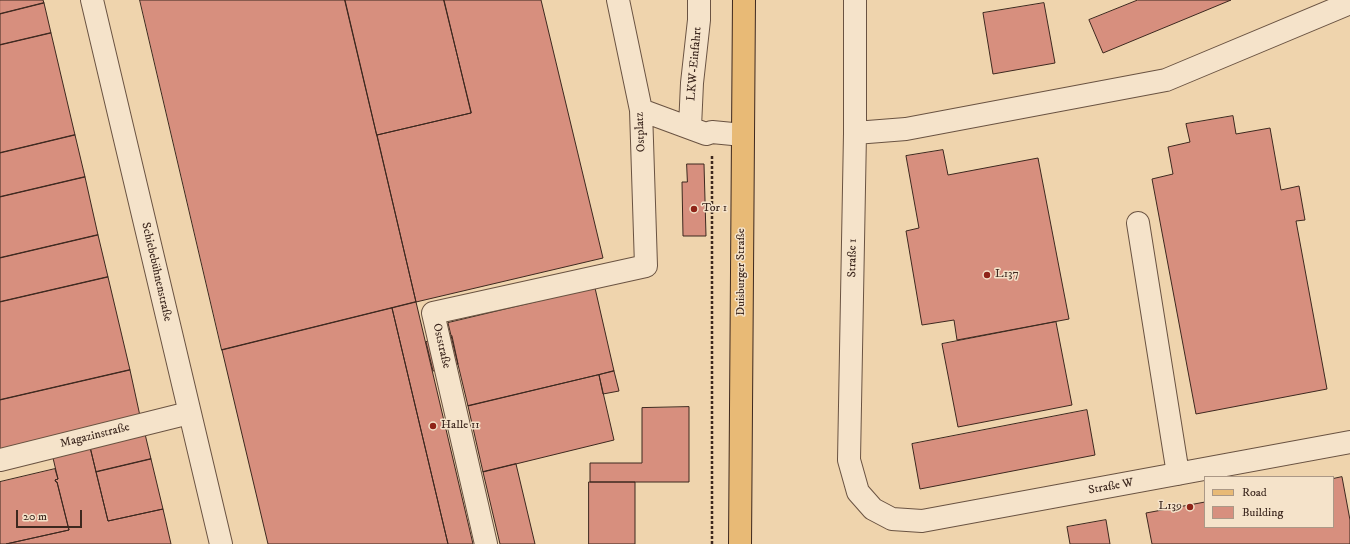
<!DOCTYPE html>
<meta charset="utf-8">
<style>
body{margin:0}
#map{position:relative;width:1350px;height:544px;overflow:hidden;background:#efd4ad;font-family:"IM FELL DW Pica",serif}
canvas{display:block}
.legend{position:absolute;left:1204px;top:476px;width:130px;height:52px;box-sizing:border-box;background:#f5e3ca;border:1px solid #ab9886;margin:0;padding:5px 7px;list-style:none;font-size:12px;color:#3d281f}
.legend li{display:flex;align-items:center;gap:8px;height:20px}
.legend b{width:20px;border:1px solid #ab9886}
.scale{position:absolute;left:16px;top:510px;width:66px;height:18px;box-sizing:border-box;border:2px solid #3d281f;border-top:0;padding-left:5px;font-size:12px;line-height:14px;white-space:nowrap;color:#3d281f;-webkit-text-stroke:3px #f5e3ca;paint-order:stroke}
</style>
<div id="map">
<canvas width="1350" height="544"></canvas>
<ul class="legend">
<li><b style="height:5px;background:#e8ba76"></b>Road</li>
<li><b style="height:11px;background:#d78f7e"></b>Building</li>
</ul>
<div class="scale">20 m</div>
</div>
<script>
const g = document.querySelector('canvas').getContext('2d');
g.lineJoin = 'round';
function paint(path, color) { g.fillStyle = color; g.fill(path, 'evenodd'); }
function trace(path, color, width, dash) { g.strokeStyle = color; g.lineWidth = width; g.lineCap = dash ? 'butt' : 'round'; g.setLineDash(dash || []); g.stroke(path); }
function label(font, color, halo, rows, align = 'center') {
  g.font = font + ' "IM FELL DW Pica",serif'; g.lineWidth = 3; g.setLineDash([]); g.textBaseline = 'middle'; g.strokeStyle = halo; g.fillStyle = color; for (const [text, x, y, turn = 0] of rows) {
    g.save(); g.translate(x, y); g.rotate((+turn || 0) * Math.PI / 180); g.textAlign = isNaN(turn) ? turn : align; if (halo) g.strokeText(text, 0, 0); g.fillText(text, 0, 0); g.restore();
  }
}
const building = new Path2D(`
 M 0,0 L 43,0 L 44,3 L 0,14 Z
 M 140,0 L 345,0 L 416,302 L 222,350 Z
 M 345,0 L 444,0 L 471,113 L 377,135 Z
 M 444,0 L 541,0 L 603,258 L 416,302 L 377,135 L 471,113 Z
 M 1138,0 L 1231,0 L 1103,53 L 1089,20 Z
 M 44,3 L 51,33 L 0,45 L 0,14 Z
 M 1044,3 L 1055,63 L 993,74 L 983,13 Z
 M 51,33 L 75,135 L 0,153 L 0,45 Z
 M 1233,116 L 1236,134 L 1270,128 L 1281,190 L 1299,186 L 1305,220 L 1296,221 L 1327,389 L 1196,414 L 1152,179 L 1173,174 L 1168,147 L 1190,142 L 1186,124 Z
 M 75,135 L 85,177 L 0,197 L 0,153 Z
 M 943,150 L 948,175 L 1038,158 L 1069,319 L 957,340 L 954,320 L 922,325 L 906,231 L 919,228 L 906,156 Z
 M 687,164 L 704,164 L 706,236 L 683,236 L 682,182 L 687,182 Z
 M 85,177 L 98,235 L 0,258 L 0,197 Z
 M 98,235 L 108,277 L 0,302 L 0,258 Z
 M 108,277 L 130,370 L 0,400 L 0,302 Z
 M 595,288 L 614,371 L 468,406 L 448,323 Z
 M 416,302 L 473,544 L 448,544 L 392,308 Z
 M 392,308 L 448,544 L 268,544 L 222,350 Z
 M 1056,322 L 1072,405 L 958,427 L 942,344 Z
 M 452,336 L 458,364 L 433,371 L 426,342 Z
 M 130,370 L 140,416 L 0,449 L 0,400 Z
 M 614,371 L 619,391 L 603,394 L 599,375 Z
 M 599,375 L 614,440 L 483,472 L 468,406 Z
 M 689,407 L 689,482 L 590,482 L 590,463 L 642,463 L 642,408 Z
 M 1087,410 L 1095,455 L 920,489 L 912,444 Z
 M 145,434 L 151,459 L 96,472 L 90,447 Z
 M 90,447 L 108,521 L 163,509 L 171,544 L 6,544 L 69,530 L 57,482 L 56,482 L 55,480 L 58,479 L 53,458 Z
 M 151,459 L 163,509 L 108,521 L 96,472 Z
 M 516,464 L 535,544 L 500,544 L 483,472 Z
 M 55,469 L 58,479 L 55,480 L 56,482 L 57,482 L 69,530 L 6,544 L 0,544 L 0,482 Z
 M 1342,477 L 1350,520 L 1350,544 L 1152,544 L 1146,513 L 1205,502 L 1205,527 L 1333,527 L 1333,479 Z
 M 589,482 L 635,482 L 635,544 L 589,544 Z
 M 1106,520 L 1110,544 L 1070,544 L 1067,527 Z`);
paint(building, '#d78f7e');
trace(building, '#3d281f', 1);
const minor = new Path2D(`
 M 92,0 L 221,544
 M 855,0 L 855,133 L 849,460 L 858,492 L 873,509 L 892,519 L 922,521 L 1350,442
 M 641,110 L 706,134 L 712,132 L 743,135
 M 690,127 L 692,83 L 699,20 L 699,0
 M 855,133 L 906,129 L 1166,80 L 1350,3
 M 1138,223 L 1178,474
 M 0,460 L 189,413
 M 486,544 L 433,313 L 646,266 L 641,110 L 618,0`);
const major = new Path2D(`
 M 740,544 L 744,0`);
trace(minor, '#6a5342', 24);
trace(major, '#3d281f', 24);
trace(new Path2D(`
 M 712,544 L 712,154`), '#3d281f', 2.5, [3, 2]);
trace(minor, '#f5e3ca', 22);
trace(major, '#e8ba76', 22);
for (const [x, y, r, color] of [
 [694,209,4,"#8f2418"],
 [987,275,4,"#8f2418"],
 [433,426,4,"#8f2418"],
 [1190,507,4,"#8f2418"]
]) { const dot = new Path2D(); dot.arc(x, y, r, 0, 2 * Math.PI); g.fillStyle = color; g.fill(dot); trace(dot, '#f5e3ca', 1.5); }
label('12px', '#3d281f', '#f5e3ca', [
 ["LKW-Einfahrt",695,64,-85],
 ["Ostplatz",641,132,-93],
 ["Straße 1",853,258,-89],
 ["Schiebebühnenstraße",156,272,77],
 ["Duisburger Straße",742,272,-90],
 ["Oststraße",441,346,77],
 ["Magazinstraße",95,436,-14],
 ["Straße W",1111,487,-10]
]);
label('12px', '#3d281f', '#f5e3ca', [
 ["Tor 1",702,209],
 ["L137",995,275],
 ["Halle 11",441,426],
 ["L139",1182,507,"right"]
], 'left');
</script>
